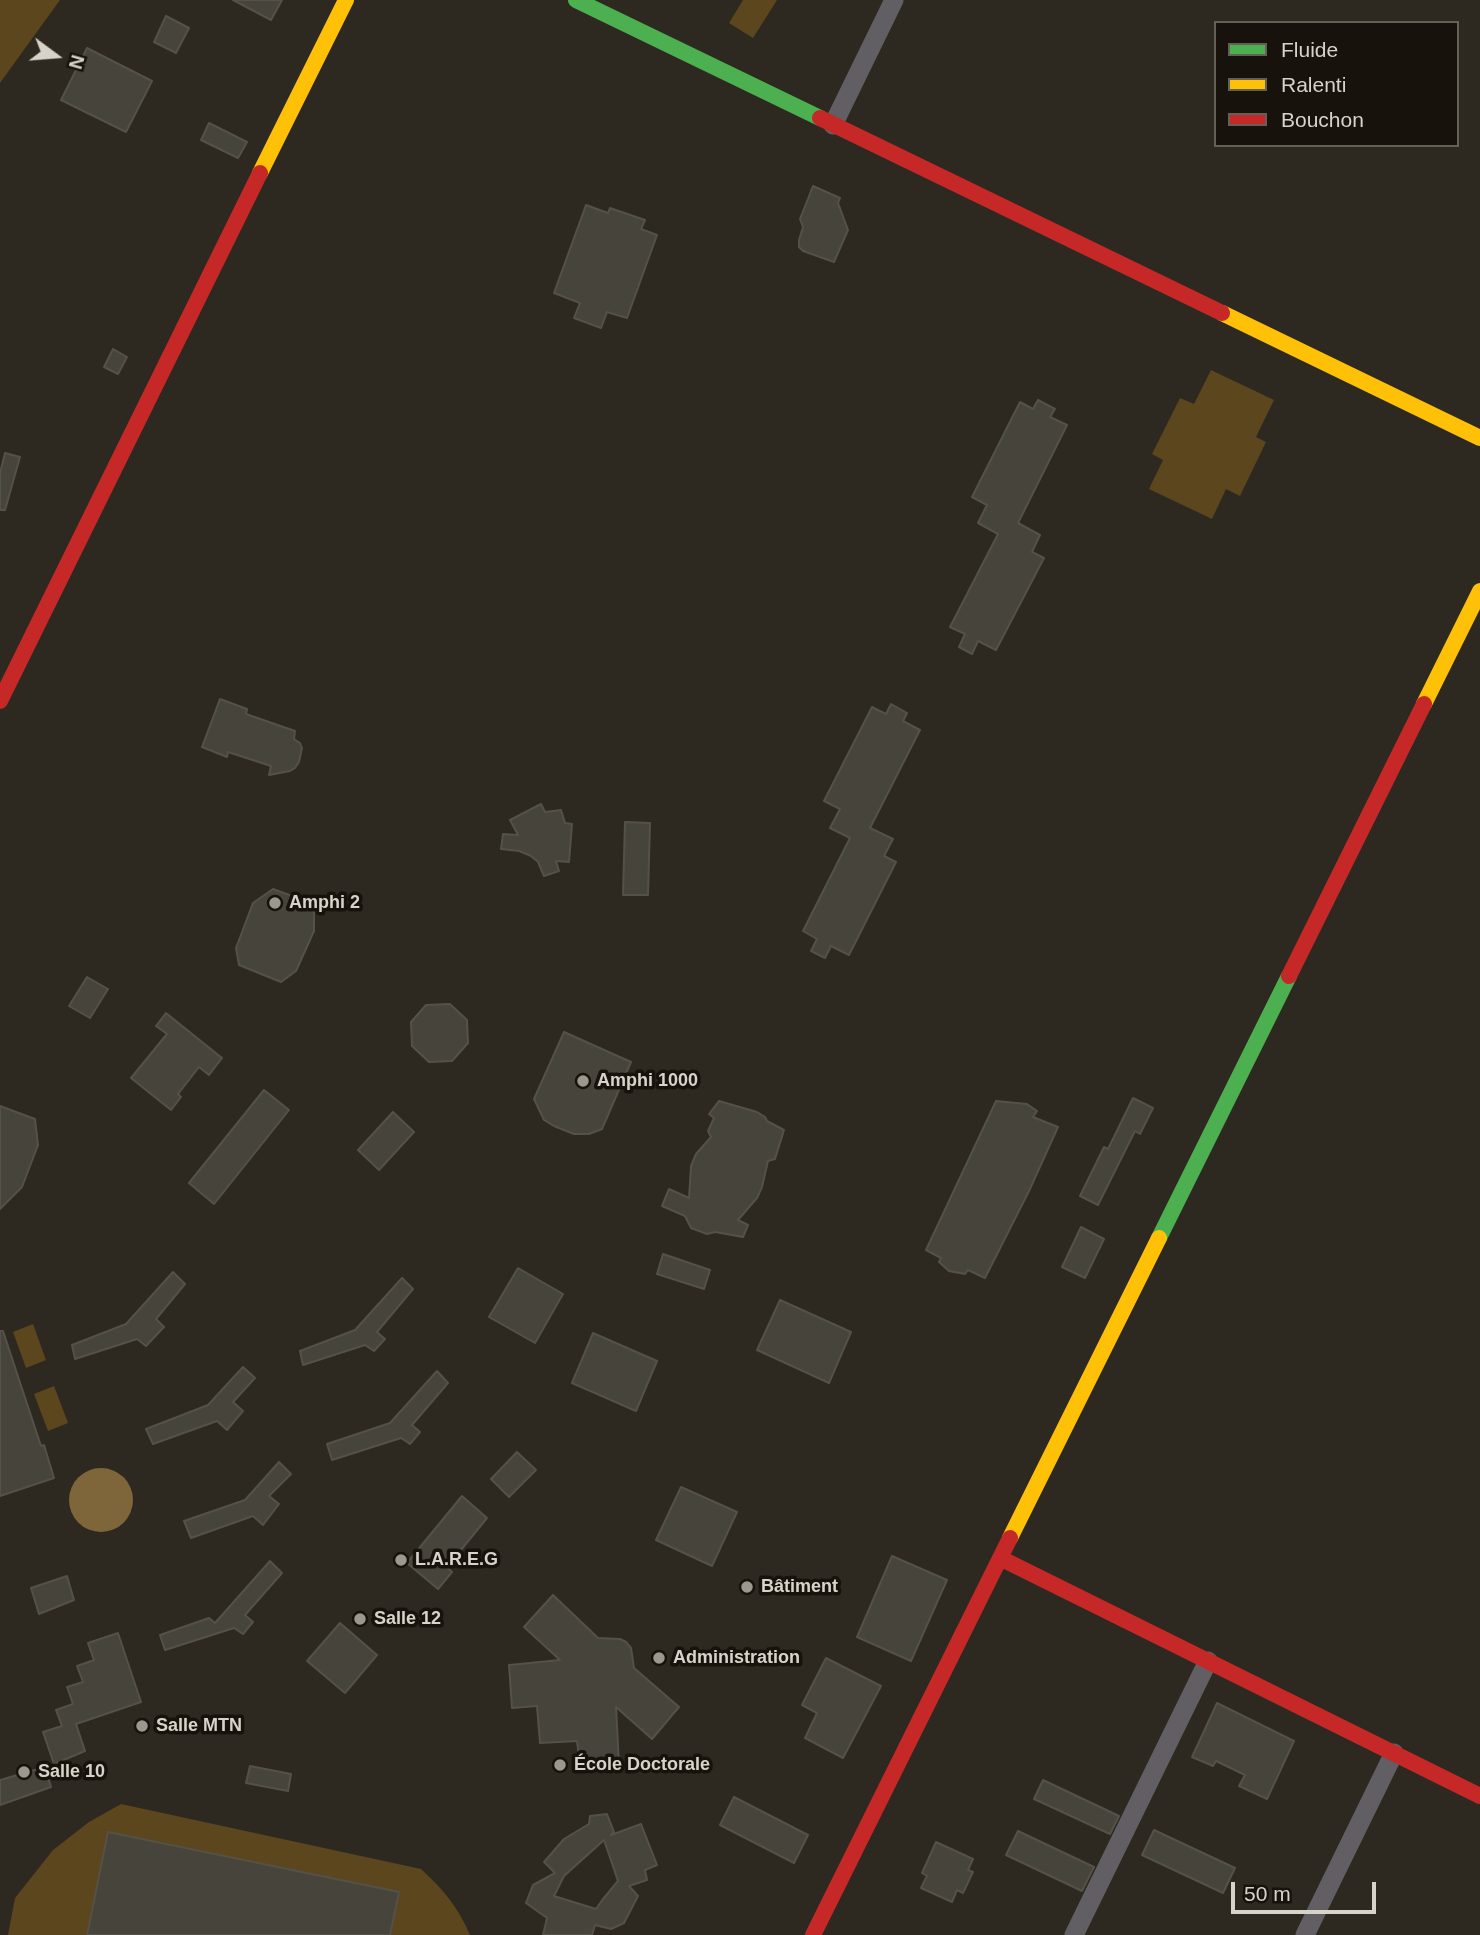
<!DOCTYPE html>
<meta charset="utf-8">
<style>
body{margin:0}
#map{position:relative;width:1480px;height:1935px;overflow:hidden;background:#2d2920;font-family:Arial,sans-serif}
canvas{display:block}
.legend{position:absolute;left:1214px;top:21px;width:245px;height:126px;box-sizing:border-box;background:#17130c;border:2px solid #646057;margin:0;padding:9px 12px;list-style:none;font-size:21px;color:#d8d3c8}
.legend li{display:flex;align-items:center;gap:14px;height:35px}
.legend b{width:35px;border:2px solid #646057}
.north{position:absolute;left:21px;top:21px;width:70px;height:70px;-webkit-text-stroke:5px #17130c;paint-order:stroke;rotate:106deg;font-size:19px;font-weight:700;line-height:28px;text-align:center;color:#d8d3c8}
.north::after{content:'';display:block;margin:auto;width:24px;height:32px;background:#d8d3c8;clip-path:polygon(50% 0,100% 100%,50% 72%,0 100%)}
.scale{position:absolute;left:1231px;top:1882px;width:145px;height:32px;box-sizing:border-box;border:4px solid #d8d3c8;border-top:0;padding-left:9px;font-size:21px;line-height:24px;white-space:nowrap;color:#d8d3c8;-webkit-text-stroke:5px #17130c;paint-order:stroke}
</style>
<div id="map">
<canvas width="1480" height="1935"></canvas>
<ul class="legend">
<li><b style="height:9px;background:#4caf50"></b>Fluide</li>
<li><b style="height:9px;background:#ffc107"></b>Ralenti</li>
<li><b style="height:9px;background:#c62828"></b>Bouchon</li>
</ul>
<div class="north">N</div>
<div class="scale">50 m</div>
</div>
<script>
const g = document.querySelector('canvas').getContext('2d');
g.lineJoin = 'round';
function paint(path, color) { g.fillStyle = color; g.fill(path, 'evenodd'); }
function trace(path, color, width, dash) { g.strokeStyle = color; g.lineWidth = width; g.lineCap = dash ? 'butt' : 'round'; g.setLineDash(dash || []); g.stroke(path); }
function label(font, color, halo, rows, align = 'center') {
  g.font = font + ' Arial,sans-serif'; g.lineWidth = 7; g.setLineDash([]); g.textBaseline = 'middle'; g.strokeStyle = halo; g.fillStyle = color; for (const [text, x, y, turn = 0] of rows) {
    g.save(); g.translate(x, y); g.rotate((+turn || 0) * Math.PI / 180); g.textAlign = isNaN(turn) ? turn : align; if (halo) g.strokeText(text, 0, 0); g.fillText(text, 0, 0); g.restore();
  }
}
paint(new Path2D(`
 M 0,0 L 60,0 L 0,83 Z
 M 743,0 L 777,0 L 753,38 L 729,23 Z
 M 1211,370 L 1274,400 L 1256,437 L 1266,442 L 1240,496 L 1226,489 L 1212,519 L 1149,489 L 1163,460 L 1152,454 L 1180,398 L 1194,404 Z
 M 33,1324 L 46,1360 L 26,1368 L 13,1332 Z
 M 54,1386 L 68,1423 L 48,1431 L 34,1394 Z
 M 121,1804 L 421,1869 C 442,1888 459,1908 470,1935 L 8,1935 L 15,1898 L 53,1850 L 89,1822 Z`), '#5b461d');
paint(new Path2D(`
 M69 1500a32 32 0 1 1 64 0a32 32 0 1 1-64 0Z`), '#7e663a');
const building = new Path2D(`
 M 233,0 L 282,0 L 271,20 Z
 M 166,16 L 189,28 L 176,53 L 154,42 Z
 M 87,48 L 152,81 L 126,132 L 61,100 Z
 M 209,123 L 247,142 L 238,158 L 201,140 Z
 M 813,186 L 840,198 L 838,203 L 848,230 L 834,262 L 803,251 L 799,247 L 799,240 L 803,227 L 800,219 Z
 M 586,205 L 608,213 L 610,208 L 645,220 L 641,229 L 657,235 L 627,318 L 607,312 L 601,328 L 574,318 L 580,303 L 554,293 Z
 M 113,349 L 127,357 L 118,374 L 104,367 Z
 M 1038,400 L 1055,409 L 1050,417 L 1067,425 L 1018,523 L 1040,535 L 1032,552 L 1044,558 L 996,650 L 978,641 L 972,654 L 959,647 L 965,634 L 950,627 L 998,534 L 978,523 L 987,505 L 972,497 L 1020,402 L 1033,409 Z
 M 5,453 L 20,457 L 5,510 L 0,510 L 0,473 Z
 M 220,699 L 247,709 L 246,714 L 295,731 L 294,739 L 300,743 L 302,748 L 299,762 L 295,768 L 290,771 L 269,775 L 271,766 L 228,752 L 227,757 L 202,747 Z
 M 891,704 L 907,713 L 903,721 L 920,730 L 870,828 L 893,839 L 884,856 L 896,862 L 849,955 L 831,946 L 825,958 L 811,951 L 817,939 L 803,931 L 850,838 L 830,828 L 840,809 L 824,801 L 872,707 L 886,714 Z
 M 541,804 L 545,812 L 561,810 L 565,823 L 572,824 L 569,862 L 556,861 L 559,871 L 544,876 L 538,862 L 531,856 L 519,851 L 501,849 L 503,834 L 518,835 L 510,820 Z
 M 625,822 L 650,823 L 648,895 L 623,895 Z
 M 273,889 L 314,904 L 314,931 L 296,971 L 281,982 L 239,965 L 236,948 L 253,903 Z
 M 87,977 L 108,989 L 90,1018 L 69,1006 Z
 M 450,1004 L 467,1020 L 468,1043 L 452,1061 L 429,1062 L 412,1046 L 411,1022 L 426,1005 Z
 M 166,1013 L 222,1058 L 209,1075 L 199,1067 L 178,1094 L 181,1097 L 171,1110 L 131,1078 L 167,1034 L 156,1026 Z
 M 564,1032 L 631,1062 L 602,1129 L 589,1134 L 574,1134 L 554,1126 L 544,1120 L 534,1099 Z
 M 264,1090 L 289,1110 L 214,1204 L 189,1183 Z
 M 1133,1098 L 1153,1108 L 1140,1134 L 1135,1131 L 1098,1205 L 1080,1196 L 1104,1147 L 1108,1149 Z
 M 719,1101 L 757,1112 L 765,1117 L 767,1121 L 784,1130 L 775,1159 L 768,1161 L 762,1187 L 757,1198 L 738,1220 L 748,1225 L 743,1237 L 715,1232 L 707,1234 L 691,1228 L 685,1216 L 662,1206 L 669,1189 L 689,1198 L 691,1166 L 696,1154 L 711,1137 L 708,1131 L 714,1118 L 709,1114 Z
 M 996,1101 L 1027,1104 L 1037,1111 L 1033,1117 L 1058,1127 L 1029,1191 L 985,1278 L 968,1270 L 965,1274 L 949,1271 L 939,1262 L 941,1258 L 926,1250 Z
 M 0,1106 L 35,1119 L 38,1145 L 22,1187 L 0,1209 Z
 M 393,1112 L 414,1132 L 379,1170 L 358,1150 Z
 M 1081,1227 L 1104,1239 L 1085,1278 L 1062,1267 Z
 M 663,1254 L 710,1270 L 704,1289 L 657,1274 Z
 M 518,1268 L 563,1294 L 535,1343 L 489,1317 Z
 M 173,1272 L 185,1284 L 156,1319 L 164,1327 L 146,1346 L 137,1339 L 75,1359 L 72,1345 L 126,1324 Z
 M 402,1278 L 413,1289 L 377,1332 L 385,1339 L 374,1351 L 365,1345 L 303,1365 L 300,1351 L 355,1330 Z
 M 780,1300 L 851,1332 L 829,1383 L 757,1350 Z
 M 0,1331 L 3,1331 L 41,1446 L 44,1445 L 54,1478 L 0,1496 Z
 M 593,1333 L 657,1361 L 636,1411 L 572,1383 Z
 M 243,1367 L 255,1378 L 233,1402 L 243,1411 L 227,1430 L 217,1421 L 153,1444 L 146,1429 L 208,1405 Z
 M 437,1371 L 448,1383 L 412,1425 L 420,1432 L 410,1444 L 401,1438 L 332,1460 L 327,1444 L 390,1423 Z
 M 517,1452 L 536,1470 L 509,1497 L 491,1479 Z
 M 279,1462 L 291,1474 L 269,1496 L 279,1504 L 263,1525 L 253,1516 L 191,1538 L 184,1521 L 245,1500 Z
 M 681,1487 L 737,1512 L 712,1566 L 656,1540 Z
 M 462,1496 L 487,1518 L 447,1567 L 452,1572 L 438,1589 L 407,1563 Z
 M 892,1556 L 947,1580 L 911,1661 L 857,1637 Z
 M 270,1561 L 282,1573 L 245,1615 L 253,1622 L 243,1634 L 234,1628 L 165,1650 L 160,1635 L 209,1618 L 215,1623 Z
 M 67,1576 L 74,1600 L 39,1614 L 31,1588 Z
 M 553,1595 L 598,1638 L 620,1639 L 626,1642 L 631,1648 L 634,1668 L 679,1707 L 652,1739 L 616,1707 L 619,1764 L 580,1766 L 577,1741 L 540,1743 L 537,1706 L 512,1708 L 509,1665 L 560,1660 L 524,1627 Z
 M 340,1623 L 377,1655 L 345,1693 L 307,1661 Z
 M 118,1633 L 141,1702 L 76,1724 L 85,1751 L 54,1764 L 43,1732 L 62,1726 L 56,1710 L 73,1704 L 67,1687 L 83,1682 L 77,1666 L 94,1660 L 88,1643 Z
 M 826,1658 L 881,1686 L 843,1758 L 805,1738 L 817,1713 L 802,1705 Z
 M 1217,1703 L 1294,1741 L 1267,1799 L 1239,1786 L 1245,1775 L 1216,1761 L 1213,1766 L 1192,1757 Z
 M 250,1766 L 291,1774 L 288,1791 L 246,1783 Z
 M 45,1767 L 51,1787 L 0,1805 L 0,1780 Z
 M 1043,1780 L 1119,1816 L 1110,1834 L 1034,1799 Z
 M 734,1797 L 808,1835 L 794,1863 L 720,1825 Z
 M 607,1814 L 614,1832 L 611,1835 L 641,1824 L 657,1865 L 645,1870 L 647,1880 L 629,1886 L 638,1896 L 624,1923 L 611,1929 L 595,1925 L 592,1935 L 543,1935 L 547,1918 L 526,1903 L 533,1885 L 555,1873 L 544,1862 L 564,1839 L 589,1824 L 590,1816 ZM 604,1840 L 618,1881 L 603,1899 L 596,1909 L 554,1896 L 564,1876 Z
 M 1154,1830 L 1235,1868 L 1223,1893 L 1142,1855 Z
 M 1018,1831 L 1094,1867 L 1082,1891 L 1006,1855 Z
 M 108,1832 L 399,1892 L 390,1935 L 87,1935 Z
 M 936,1842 L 973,1859 L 968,1870 L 973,1872 L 963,1893 L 957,1890 L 952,1902 L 921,1888 L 927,1876 L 922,1873 Z`);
paint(building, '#47443b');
trace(building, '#555149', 2);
trace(new Path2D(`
 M 833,125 L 894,0
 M 1074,1935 L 1208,1661
 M 1305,1935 L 1394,1753`), '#625f64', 19);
trace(new Path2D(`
 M 576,0 L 820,118
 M 1159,1238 L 1289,976`), '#4caf50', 16);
trace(new Path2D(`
 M 260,173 L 346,0
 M 1222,313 L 1480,438
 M 1424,704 L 1480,591
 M 1010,1538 L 1159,1238`), '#ffc107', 16);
trace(new Path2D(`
 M 820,118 L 1222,313
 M 0,701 L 260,173
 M 1289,976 L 1424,704
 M 1000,1558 L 1480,1796
 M 813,1935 L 1010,1538`), '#c62828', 16);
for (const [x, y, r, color] of [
 [275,903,7,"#9c988d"],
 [583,1081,7,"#9c988d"],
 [401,1560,7,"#9c988d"],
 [747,1587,7,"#9c988d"],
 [360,1619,7,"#9c988d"],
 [659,1658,7,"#9c988d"],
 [142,1726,7,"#9c988d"],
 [560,1765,7,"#9c988d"],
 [24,1772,7,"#9c988d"]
]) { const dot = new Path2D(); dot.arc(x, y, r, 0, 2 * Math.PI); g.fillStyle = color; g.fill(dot); trace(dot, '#17130c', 2.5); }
label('bold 18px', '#d8d3c8', '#17130c', [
 ["Amphi 2",289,903],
 ["Amphi 1000",597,1081],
 ["L.A.R.E.G",415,1560],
 ["Bâtiment",761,1587],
 ["Salle 12",374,1619],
 ["Administration",673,1658],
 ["Salle MTN",156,1726],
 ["École Doctorale",574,1765],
 ["Salle 10",38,1772]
], 'left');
</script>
